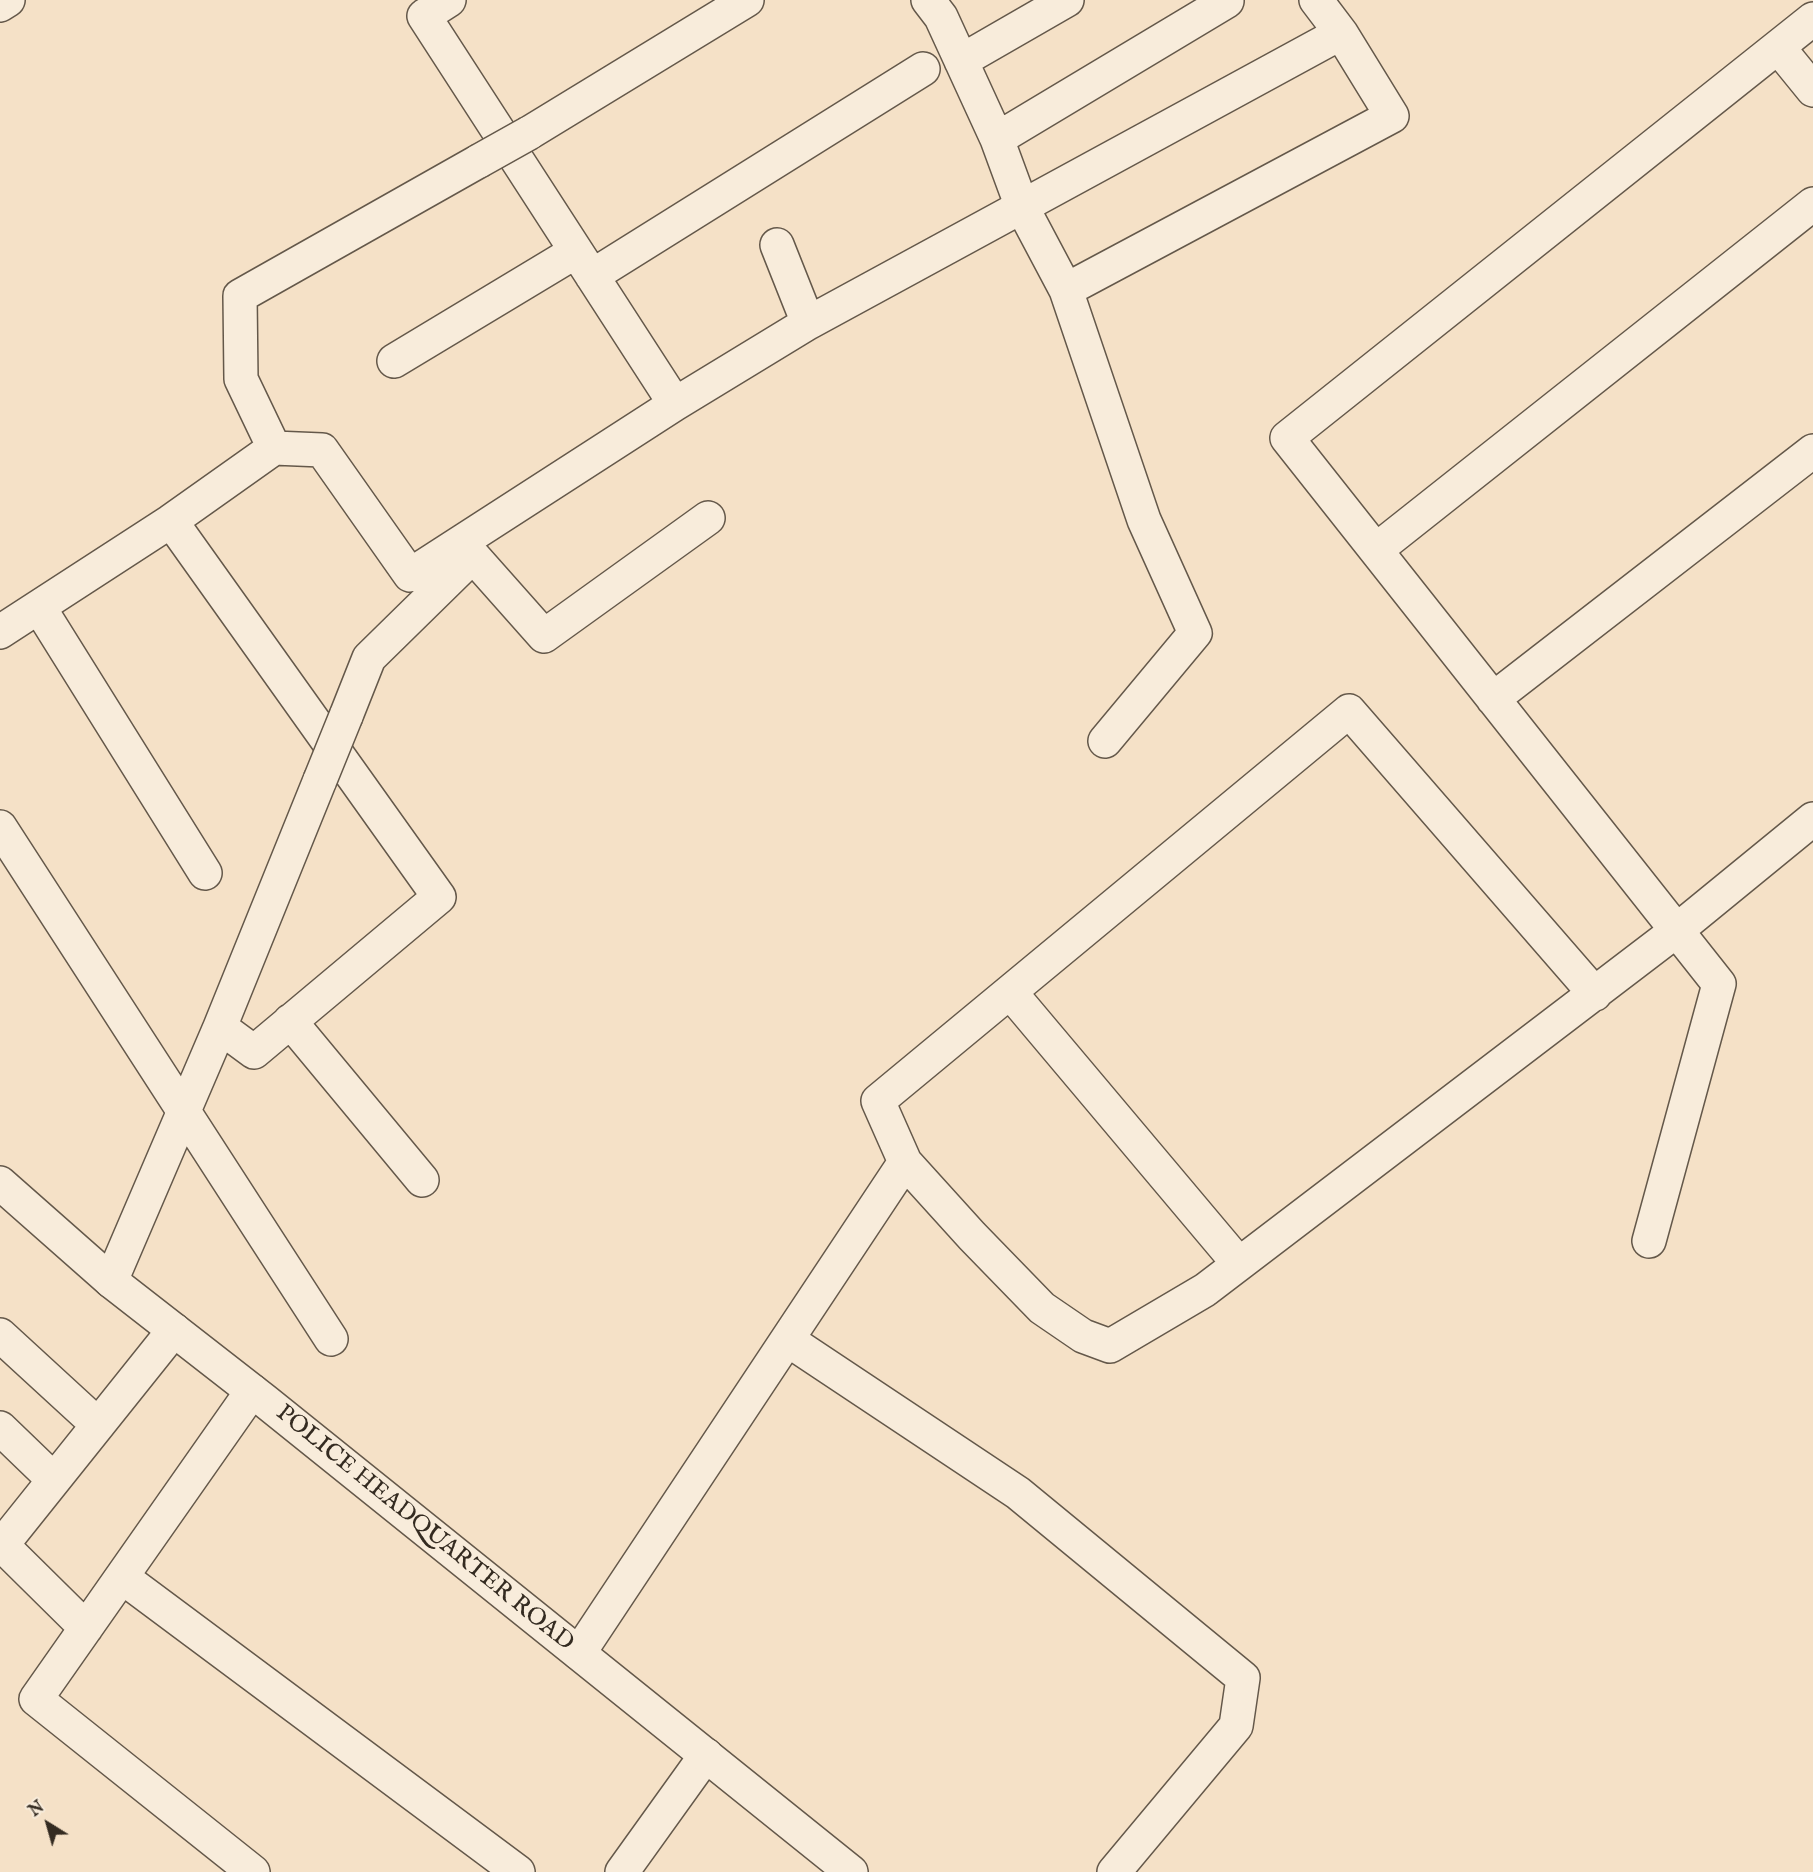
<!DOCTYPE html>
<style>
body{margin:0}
#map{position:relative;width:1813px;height:1872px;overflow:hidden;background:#f5e1c7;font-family:"IM FELL English",serif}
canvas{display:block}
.north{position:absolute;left:18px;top:1794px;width:60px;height:60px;-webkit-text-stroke:4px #f8ecdb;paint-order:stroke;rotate:323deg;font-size:16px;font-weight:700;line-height:24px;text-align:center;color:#342b21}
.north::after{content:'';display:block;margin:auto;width:21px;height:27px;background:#342b21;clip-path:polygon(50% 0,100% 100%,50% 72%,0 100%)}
</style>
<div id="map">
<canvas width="1813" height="1872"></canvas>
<div class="north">N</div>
</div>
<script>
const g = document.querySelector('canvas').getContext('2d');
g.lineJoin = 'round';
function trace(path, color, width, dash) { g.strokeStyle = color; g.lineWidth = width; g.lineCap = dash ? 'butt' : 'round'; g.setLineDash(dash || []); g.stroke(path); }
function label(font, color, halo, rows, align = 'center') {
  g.font = font + ' "IM FELL English",serif'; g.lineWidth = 4.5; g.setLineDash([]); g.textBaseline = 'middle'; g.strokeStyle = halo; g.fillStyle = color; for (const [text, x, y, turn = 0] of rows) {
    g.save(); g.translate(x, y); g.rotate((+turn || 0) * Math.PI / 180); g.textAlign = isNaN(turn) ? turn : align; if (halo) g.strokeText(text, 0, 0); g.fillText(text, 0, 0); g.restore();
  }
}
const minor = new Path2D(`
 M 928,0 L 941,17 L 997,139 L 1022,207 L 1066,290 L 1144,520 L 1195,633 L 1105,741
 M 1778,47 L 1813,90
 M 961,61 L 1067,0
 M 529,133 L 747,0
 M 997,139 L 1227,1
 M 592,276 L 923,69
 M 1066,290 L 1392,116 L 1341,33 L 1316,0
 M 808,323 L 1341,33
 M 394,361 L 575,252
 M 675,404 L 808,323 L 777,245
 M 274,448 L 322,450 L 410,575 L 675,404 L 424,16 L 449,0
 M 171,521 L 439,897 L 254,1052 L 220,1027
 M 1376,550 L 1813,204
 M 39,607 L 205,873
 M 0,632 L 171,521 L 274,448 L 241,379 L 240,296 L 479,161
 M 1493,699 L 1813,451
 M 346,716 L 369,658 L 473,556 L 544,636 L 708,518
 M 0,827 L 331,1339
 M 1010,992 L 1239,1264
 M 1595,994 L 1349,711 L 878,1101 L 905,1162 L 972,1236 L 1042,1308 L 1083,1336 L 1110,1346 L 1205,1290 L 1676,931 L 1813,819
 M 290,1021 L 422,1180
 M 1649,1241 L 1719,984 L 1287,438 L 1813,19
 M 111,1281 L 220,1027 L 320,780
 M 0,1335 L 98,1425
 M 788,1340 L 1018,1493 L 1243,1678 L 1236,1726 L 1114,1872
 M 252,1391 L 36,1699 L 253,1872
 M 0,1428 L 54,1480
 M 122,1577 L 518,1872
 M 86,1628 L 2,1545 L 174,1330
 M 579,1653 L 905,1162
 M 622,1872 L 706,1755`);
const tertiary = new Path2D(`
 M 0,5 L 8,0
 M 0,1183 L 111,1281 L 265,1401 L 851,1872`);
trace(minor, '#64584a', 36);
trace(tertiary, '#64584a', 36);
trace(minor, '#f8ecdb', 33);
trace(tertiary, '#f8ecdb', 33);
const minorBridge = new Path2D(`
 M 479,161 L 529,133
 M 320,780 L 346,716`);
trace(minorBridge, '#64584a', 36, []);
trace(minorBridge, '#f8ecdb', 33);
label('24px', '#342b21', '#f8ecdb', [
 ["POLICE HEADQUARTER ROAD",424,1529,39]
]);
</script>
